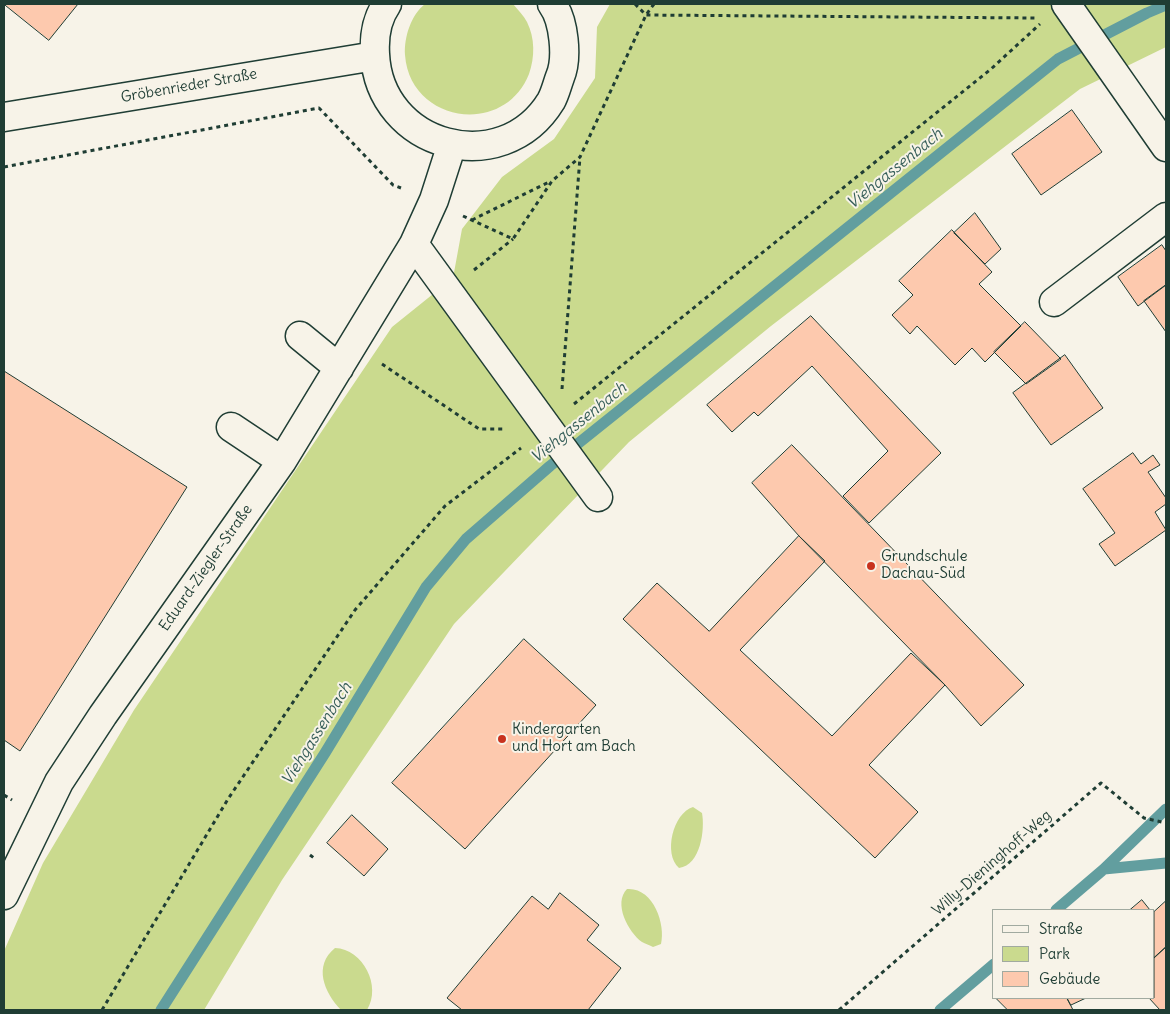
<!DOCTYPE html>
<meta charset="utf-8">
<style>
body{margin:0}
#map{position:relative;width:1170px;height:1014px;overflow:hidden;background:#f7f3e8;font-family:Delius,sans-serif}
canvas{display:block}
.frame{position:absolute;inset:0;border:5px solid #1f3d34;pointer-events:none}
.legend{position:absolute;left:992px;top:909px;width:162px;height:90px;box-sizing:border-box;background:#f7f3e8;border:1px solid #a1aaa0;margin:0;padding:6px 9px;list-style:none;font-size:15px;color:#1f3d34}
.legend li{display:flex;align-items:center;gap:10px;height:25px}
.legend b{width:25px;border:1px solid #a1aaa0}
</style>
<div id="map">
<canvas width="1170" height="1014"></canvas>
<div class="frame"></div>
<ul class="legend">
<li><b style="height:6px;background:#f7f3e8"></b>Straße</li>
<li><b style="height:14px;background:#cada8e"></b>Park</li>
<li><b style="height:14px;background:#fdc9ae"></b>Gebäude</li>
</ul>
</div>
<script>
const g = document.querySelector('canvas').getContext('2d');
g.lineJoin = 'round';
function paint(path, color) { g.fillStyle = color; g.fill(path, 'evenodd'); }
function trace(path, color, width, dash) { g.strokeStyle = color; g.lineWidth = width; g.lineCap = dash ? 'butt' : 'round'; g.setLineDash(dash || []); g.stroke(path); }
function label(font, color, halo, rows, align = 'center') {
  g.font = font + ' Delius,sans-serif'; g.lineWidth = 4; g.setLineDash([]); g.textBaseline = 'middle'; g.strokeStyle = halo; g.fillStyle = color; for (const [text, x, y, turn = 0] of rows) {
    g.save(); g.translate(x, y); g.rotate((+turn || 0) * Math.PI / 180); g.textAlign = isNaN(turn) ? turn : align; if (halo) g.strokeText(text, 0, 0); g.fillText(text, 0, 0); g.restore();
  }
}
paint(new Path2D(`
 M 425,4 L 513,4 C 518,10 524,16 527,22 C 535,38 535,57 529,74 C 504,137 410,123 405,55 C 404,37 411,15 425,4 Z
 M 610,4 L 1166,4 L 1166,47 L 1080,89 L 771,326 L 629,442 L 454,624 L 282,880 L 204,1010 L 4,1010 L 4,951 L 43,863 L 134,710 L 392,327 L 453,278 L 462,229 L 502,177 L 554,139 L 595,78 L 597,27 Z
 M 693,807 L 702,813 C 705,829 701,865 679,868 C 663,854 673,813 693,807 Z
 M 627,889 C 653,887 666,924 661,944 L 653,947 C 650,945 645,944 642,942 C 628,932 613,903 627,889 Z
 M 335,948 C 363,949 382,986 367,1010 L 341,1010 C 324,992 313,966 335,948 Z`), '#cada8e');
trace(new Path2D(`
 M 1104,869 L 1166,809
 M 1056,910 L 1104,869 L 1166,863
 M 161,1010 L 325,753 L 426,587 L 466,539 L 550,466 L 1058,59 L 1147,13 L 1166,5
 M 940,1010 L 994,964`), '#629e9f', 11);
const building = new Path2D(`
 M 4,4 L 78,4 L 49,40 Z
 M 1072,110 L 1102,152 L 1041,195 L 1012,154 Z
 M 975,213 L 1001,249 L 985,264 L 954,233 Z
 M 952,230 L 992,272 L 979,284 L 1021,326 L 985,362 L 972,348 L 955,365 L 917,326 L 910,334 L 892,315 L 913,295 L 899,281 Z
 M 1162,245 L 1166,251 L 1166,285 L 1138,306 L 1118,277 Z
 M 1166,285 L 1166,332 L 1144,301 Z
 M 811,316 L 941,453 L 869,523 L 843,496 L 888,451 L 812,366 L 758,416 L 754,412 L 732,432 L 707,405 Z
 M 1025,322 L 1061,359 L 1026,384 L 994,352 Z
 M 1065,355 L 1103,408 L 1051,445 L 1013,393 Z
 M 4,371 L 187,487 L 20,751 L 4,740 Z
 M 792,445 L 1024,685 L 981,726 L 945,685 L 799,536 L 752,483 Z
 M 1133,453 L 1141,464 L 1153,455 L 1160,465 L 1148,472 L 1166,498 L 1166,504 L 1155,512 L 1166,530 L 1115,566 L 1099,544 L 1115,533 L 1083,489 Z
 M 799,536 L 825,561 L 740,650 L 832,736 L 911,653 L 945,685 L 869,765 L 918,812 L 875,858 L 623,619 L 657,583 L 709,631 Z
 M 524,639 L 596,705 L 465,849 L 392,783 Z
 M 352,815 L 388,849 L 364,876 L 327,843 Z
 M 560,893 L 599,925 L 587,940 L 621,968 L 588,1010 L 462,1010 L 447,998 L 532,896 L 548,909 Z
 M 1142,900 L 1150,910 L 1130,910 Z
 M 1166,901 L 1166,947 L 1154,958 L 1154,912 Z
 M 1166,947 L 1166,1010 L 1160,1010 L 1149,998 L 1154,998 L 1154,958 Z
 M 996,998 L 1067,998 L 1073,1010 L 1008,1010 Z
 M 1067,998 L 1086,998 L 1071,1005 Z`);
paint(building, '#fdc9ae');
trace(building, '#1f3d34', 1);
const minor = new Path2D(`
 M 387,4 C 377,18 374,37 375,54 C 379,147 502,181 551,101 C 555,94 557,85 560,77 C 568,58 564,20 552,4
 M 1066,4 L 1166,147
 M 4,117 L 375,56
 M 414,244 L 598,497
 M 1054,302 L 1166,217
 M 300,336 L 339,368
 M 231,427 L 282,461
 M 4,895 L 59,782 L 103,715 L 282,461 L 414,244 L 434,200 L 452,144`);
trace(minor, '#1f3d34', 31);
trace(new Path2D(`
 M 635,4 L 646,15 L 1035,18
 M 4,167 L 319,108 L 393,185 L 401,188
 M 463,216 L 513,239 L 552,181 L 580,157 L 646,15 L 654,4
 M 472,220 L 551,181
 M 474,270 L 513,239
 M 382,364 L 479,429 L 506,429
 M 562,389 L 580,157
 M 574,404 L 991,69 L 1040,24
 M 4,795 L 12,800
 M 310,855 L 314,858
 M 102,1010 L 228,799 L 355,610 L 445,506 L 521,448
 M 839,1010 L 1101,783 L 1144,818 L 1166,823`), '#1f3d34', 3, [4, 4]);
trace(minor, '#f7f3e8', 28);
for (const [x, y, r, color] of [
 [871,566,5,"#c8321e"],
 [502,739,5,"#c8321e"]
]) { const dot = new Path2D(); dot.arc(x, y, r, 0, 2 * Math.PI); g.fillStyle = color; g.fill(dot); trace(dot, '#f7f3e8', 2); }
label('15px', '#1f3d34', '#f7f3e8', [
 ["Gröbenrieder Straße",189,86,-10],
 ["Eduard-Ziegler-Straße",206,568,-55],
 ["Willy-Dieninghoff-Weg",992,863,-41]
]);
label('15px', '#1f3d34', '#f7f3e8', [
 ["Grundschule",881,557],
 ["Dachau-Süd",881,574],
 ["Kindergarten",512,730],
 ["und Hort am Bach",512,747]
], 'left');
label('italic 16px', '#355d58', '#f7f3e8', [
 ["Viehgassenbach",895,169,-39],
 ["Viehgassenbach",579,423,-39],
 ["Viehgassenbach",317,734,-58]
]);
</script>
